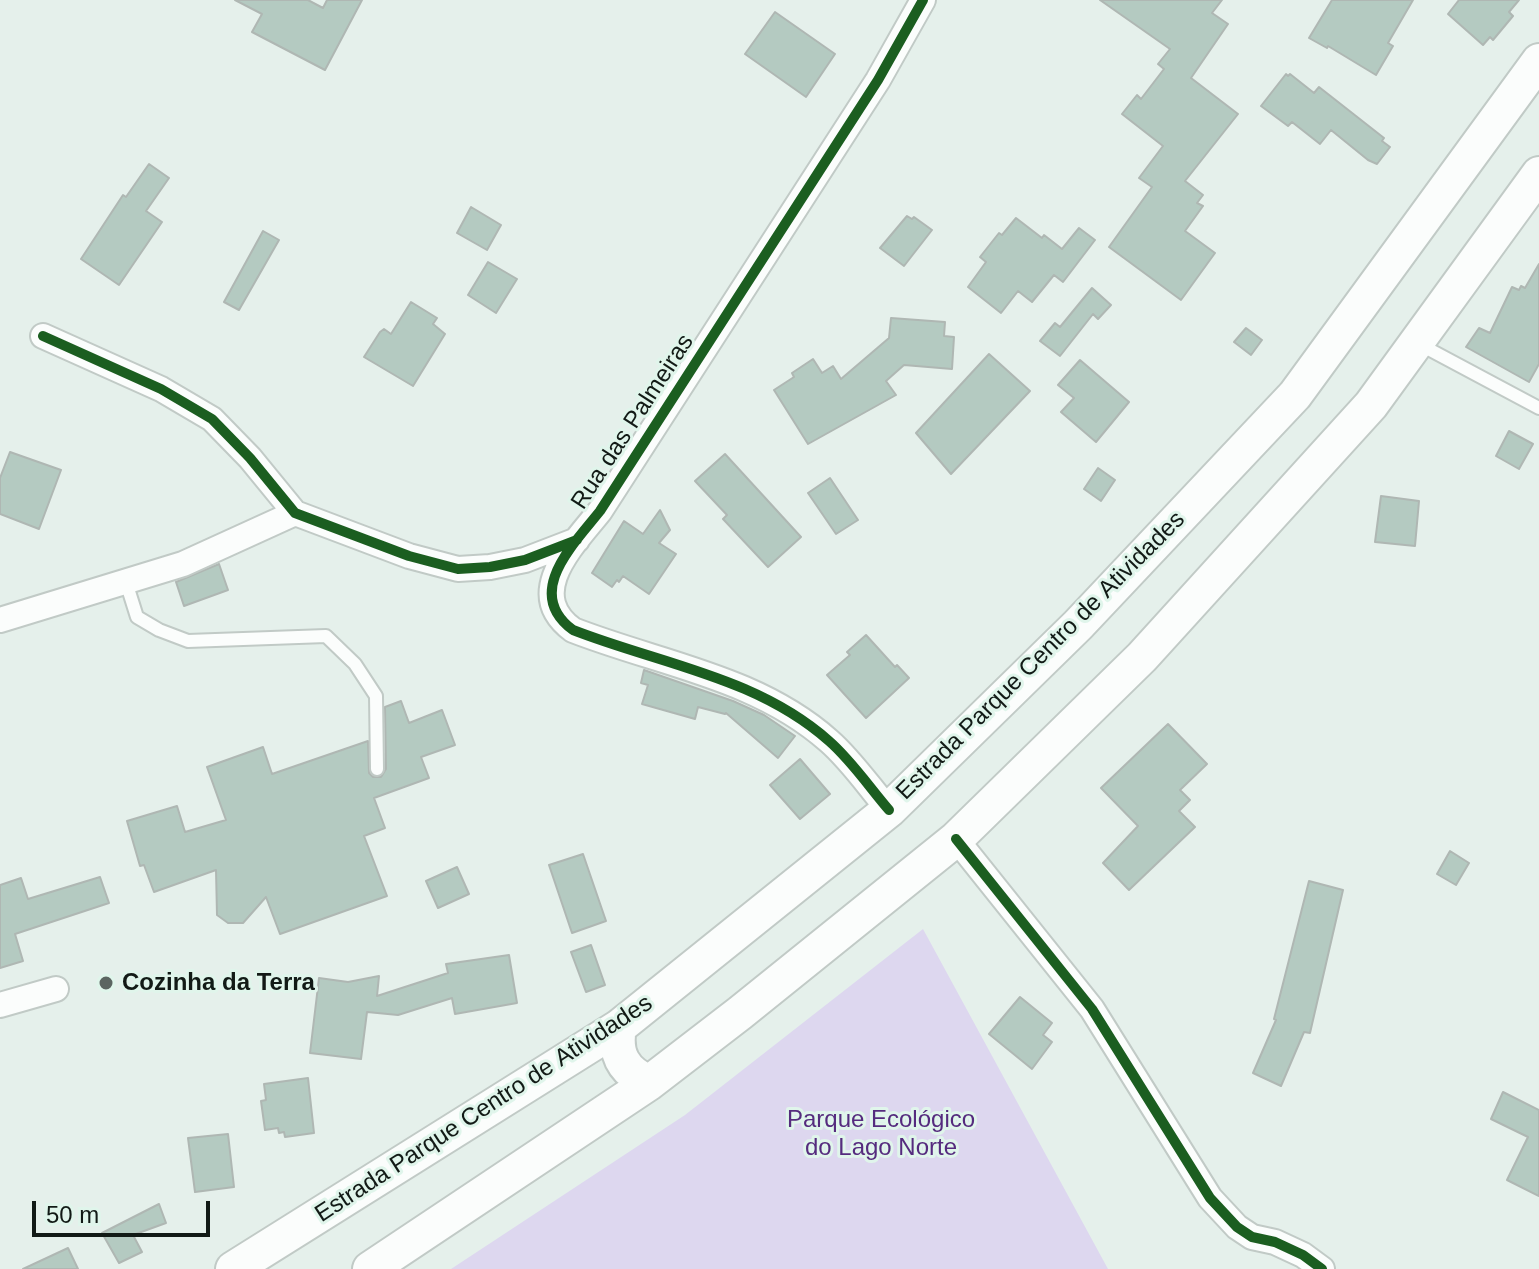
<!DOCTYPE html>
<meta charset="utf-8">
<style>
body{margin:0}
#map{position:relative;width:1539px;height:1269px;overflow:hidden;background:#e5f0eb;font-family:Arial,sans-serif}
canvas{display:block}
.scale{position:absolute;left:32px;top:1201px;width:178px;height:36px;box-sizing:border-box;border:4px solid #121a16;border-top:0;padding-left:10px;font-size:24px;line-height:28px;white-space:nowrap;color:#121a16;-webkit-text-stroke:6px #e0f5eb;paint-order:stroke}
</style>
<div id="map">
<canvas width="1539" height="1269"></canvas>
<div class="scale">50 m</div>
</div>
<script>
const g = document.querySelector('canvas').getContext('2d');
g.lineJoin = 'round';
function paint(path, color) { g.fillStyle = color; g.fill(path, 'evenodd'); }
function trace(path, color, width, dash) { g.strokeStyle = color; g.lineWidth = width; g.lineCap = dash ? 'butt' : 'round'; g.setLineDash(dash || []); g.stroke(path); }
function label(font, color, halo, rows, align = 'center') {
  g.font = font + ' Arial,sans-serif'; g.lineWidth = 6; g.setLineDash([]); g.textBaseline = 'middle'; g.strokeStyle = halo; g.fillStyle = color; for (const [text, x, y, turn = 0] of rows) {
    g.save(); g.translate(x, y); g.rotate((+turn || 0) * Math.PI / 180); g.textAlign = isNaN(turn) ? turn : align; if (halo) g.strokeText(text, 0, 0); g.fillText(text, 0, 0); g.restore();
  }
}
paint(new Path2D(`
 M 923,929 L 1108,1269 L 451,1269 L 685,1115 Z`), '#ddd7ef');
const building = new Path2D(`
 M 235,0 L 308,0 L 323,8 L 327,0 L 362,0 L 325,70 L 252,32 L 262,14 Z
 M 1100,0 L 1222,0 L 1212,13 L 1228,24 L 1191,78 L 1238,114 L 1185,181 L 1203,195 L 1197,203 L 1203,206 L 1185,231 L 1215,253 L 1181,300 L 1109,247 L 1152,187 L 1139,178 L 1163,146 L 1122,114 L 1137,95 L 1141,99 L 1164,69 L 1158,64 L 1170,49 Z
 M 1332,0 L 1413,0 L 1388,43 L 1393,46 L 1376,75 L 1328,46 L 1327,48 L 1309,38 Z
 M 1459,0 L 1519,0 L 1509,12 L 1513,16 L 1493,40 L 1490,37 L 1483,45 L 1448,14 Z
 M 775,12 L 835,54 L 806,97 L 745,54 Z
 M 1286,74 L 1288,76 L 1290,74 L 1314,93 L 1319,87 L 1384,138 L 1382,141 L 1390,147 L 1377,164 L 1368,160 L 1331,130 L 1320,144 L 1292,122 L 1288,126 L 1261,106 Z
 M 149,164 L 169,178 L 146,211 L 162,222 L 119,285 L 81,259 L 123,195 L 126,197 Z
 M 471,207 L 501,225 L 487,250 L 457,233 Z
 M 907,216 L 912,219 L 914,217 L 932,230 L 904,266 L 880,248 Z
 M 1016,218 L 1042,238 L 1044,235 L 1062,249 L 1079,228 L 1095,240 L 1063,282 L 1054,275 L 1032,302 L 1018,291 L 1001,313 L 968,287 L 986,262 L 980,257 L 999,233 L 1002,235 Z
 M 263,231 L 279,240 L 239,310 L 224,302 Z
 M 488,262 L 517,279 L 496,313 L 468,295 Z
 M 1539,264 L 1539,364 L 1529,382 L 1466,347 L 1479,328 L 1490,333 L 1512,287 L 1519,290 L 1521,286 L 1525,288 Z
 M 1092,288 L 1111,305 L 1098,319 L 1093,314 L 1060,356 L 1040,341 L 1055,323 L 1060,327 Z
 M 411,302 L 437,318 L 433,324 L 445,334 L 413,386 L 364,357 L 380,332 L 384,329 L 391,334 Z
 M 891,318 L 945,322 L 944,336 L 954,337 L 952,369 L 904,365 L 886,381 L 896,395 L 808,444 L 774,390 L 794,377 L 792,373 L 813,359 L 822,373 L 833,366 L 841,379 L 889,338 Z
 M 1246,328 L 1262,340 L 1251,355 L 1234,342 Z
 M 989,354 L 1030,391 L 951,474 L 916,433 Z
 M 1080,360 L 1129,402 L 1096,442 L 1061,412 L 1074,398 L 1058,385 Z
 M 1509,431 L 1533,444 L 1519,469 L 1496,456 Z
 M 10,452 L 61,470 L 39,529 L 0,514 L 0,478 Z
 M 725,454 L 801,537 L 768,567 L 723,519 L 727,515 L 695,481 Z
 M 1098,468 L 1115,480 L 1101,501 L 1084,489 Z
 M 830,478 L 858,520 L 836,534 L 808,493 Z
 M 1381,496 L 1419,501 L 1415,546 L 1375,542 Z
 M 660,510 L 670,530 L 659,543 L 676,554 L 649,594 L 623,576 L 619,582 L 617,580 L 612,587 L 592,573 L 624,521 L 643,534 Z
 M 219,564 L 228,590 L 184,606 L 176,582 Z
 M 866,635 L 895,667 L 897,665 L 909,678 L 866,718 L 827,675 L 850,655 L 847,652 Z
 M 644,670 L 733,701 L 764,715 L 795,736 L 778,758 L 726,713 L 725,714 L 698,707 L 695,719 L 642,704 L 648,685 L 641,683 Z
 M 401,701 L 409,723 L 442,710 L 455,745 L 421,757 L 429,778 L 374,798 L 385,828 L 364,836 L 387,896 L 280,934 L 266,897 L 243,923 L 228,923 L 217,915 L 216,870 L 154,892 L 144,865 L 140,866 L 127,821 L 177,806 L 185,832 L 226,820 L 207,767 L 263,747 L 272,774 L 368,741 L 369,773 L 373,777 L 381,777 L 386,769 L 385,707 Z
 M 1168,724 L 1207,764 L 1180,790 L 1190,800 L 1179,811 L 1195,827 L 1129,890 L 1103,863 L 1138,826 L 1101,788 Z
 M 800,759 L 830,794 L 800,819 L 770,785 Z
 M 1450,851 L 1469,863 L 1456,885 L 1437,874 Z
 M 583,854 L 606,921 L 572,933 L 549,865 Z
 M 457,867 L 469,894 L 438,908 L 426,881 Z
 M 100,877 L 109,903 L 15,934 L 23,961 L 0,968 L 0,885 L 21,878 L 28,899 Z
 M 1309,881 L 1343,890 L 1310,1033 L 1304,1032 L 1281,1086 L 1253,1073 L 1276,1020 L 1274,1019 Z
 M 591,945 L 605,985 L 586,992 L 571,952 Z
 M 509,955 L 517,1003 L 455,1014 L 452,998 L 398,1015 L 367,1012 L 361,1059 L 310,1053 L 319,978 L 348,982 L 379,976 L 377,996 L 448,973 L 446,964 Z
 M 1020,997 L 1052,1023 L 1043,1035 L 1052,1042 L 1032,1069 L 989,1034 Z
 M 308,1078 L 314,1133 L 285,1137 L 284,1132 L 279,1133 L 278,1128 L 265,1130 L 261,1101 L 266,1100 L 264,1084 Z
 M 1503,1092 L 1539,1110 L 1539,1196 L 1507,1180 L 1528,1137 L 1491,1119 Z
 M 228,1134 L 234,1187 L 195,1192 L 188,1138 Z
 M 159,1204 L 166,1223 L 133,1235 L 142,1252 L 119,1263 L 102,1233 Z
 M 68,1248 L 78,1269 L 23,1269 Z`);
paint(building, '#b4cac1');
trace(building, '#afb7b3', 2);
const service = new Path2D(`
 M 1419,344 L 1539,408
 M 126,582 L 137,617 L 159,630 L 188,641 L 326,636 L 355,664 L 376,696 L 377,769`);
const minor = new Path2D(`
 M 43,336 L 161,389 L 212,419 L 250,458 L 295,513 L 409,556 L 458,569 L 490,567 L 525,560 L 577,540
 M 0,620 L 183,564 L 295,513
 M 889,810 C 870,788 851,760 829,741 C 757,677 660,664 573,630 C 523,593 573,545 600,511 L 878,80 L 923,0
 M 956,839 L 1092,1009 L 1210,1198 L 1237,1227 L 1252,1237 L 1275,1242 L 1303,1255 L 1322,1269
 M 0,1005 L 56,989`);
const secondary = new Path2D(`
 M 619,1027 C 614,1054 623,1071 649,1083
 M 233,1269 L 619,1027 L 889,810 L 1078,625 L 1295,395 L 1539,61
 M 370,1269 L 649,1083 L 740,1013 L 956,839 L 1142,657 L 1371,405 L 1539,174`);
trace(service, '#c1cac6', 16);
trace(minor, '#c1cac6', 28);
trace(secondary, '#c1cac6', 38);
trace(service, '#fbfdfc', 12);
trace(minor, '#fbfdfc', 24);
trace(secondary, '#fbfdfc', 34);
trace(new Path2D(`
 M 43,336 L 161,389 L 212,419 L 250,458 L 295,513 L 409,556 L 458,569 L 490,567 L 525,560 L 577,540
 M 889,810 C 870,788 851,760 829,741 C 757,677 660,664 573,630 C 523,593 573,545 600,511 L 878,80 L 923,0
 M 956,839 L 1092,1009 L 1210,1198 L 1237,1227 L 1252,1237 L 1275,1242 L 1303,1255 L 1322,1269`), '#1b5e20', 10);
for (const [x, y, r, color] of [
 [106,983,8,"#5c6561"]
]) { const dot = new Path2D(); dot.arc(x, y, r, 0, 2 * Math.PI); g.fillStyle = color; g.fill(dot); trace(dot, '#e0f5eb', 3); }
label('24px', '#121a16', '#e0f5eb', [
 ["Rua das Palmeiras",633,422,-57],
 ["Estrada Parque Centro de Atividades",1041,656,-45],
 ["Estrada Parque Centro de Atividades",484,1109,-33]
]);
label('bold 24px', '#121a16', '#e0f5eb', [
 ["Cozinha da Terra",122,983]
], 'left');
label('24px', '#552b7e', '#e0f5eb', [
 ["Parque Ecológico",881,1120],
 ["do Lago Norte",881,1148]
]);
</script>
